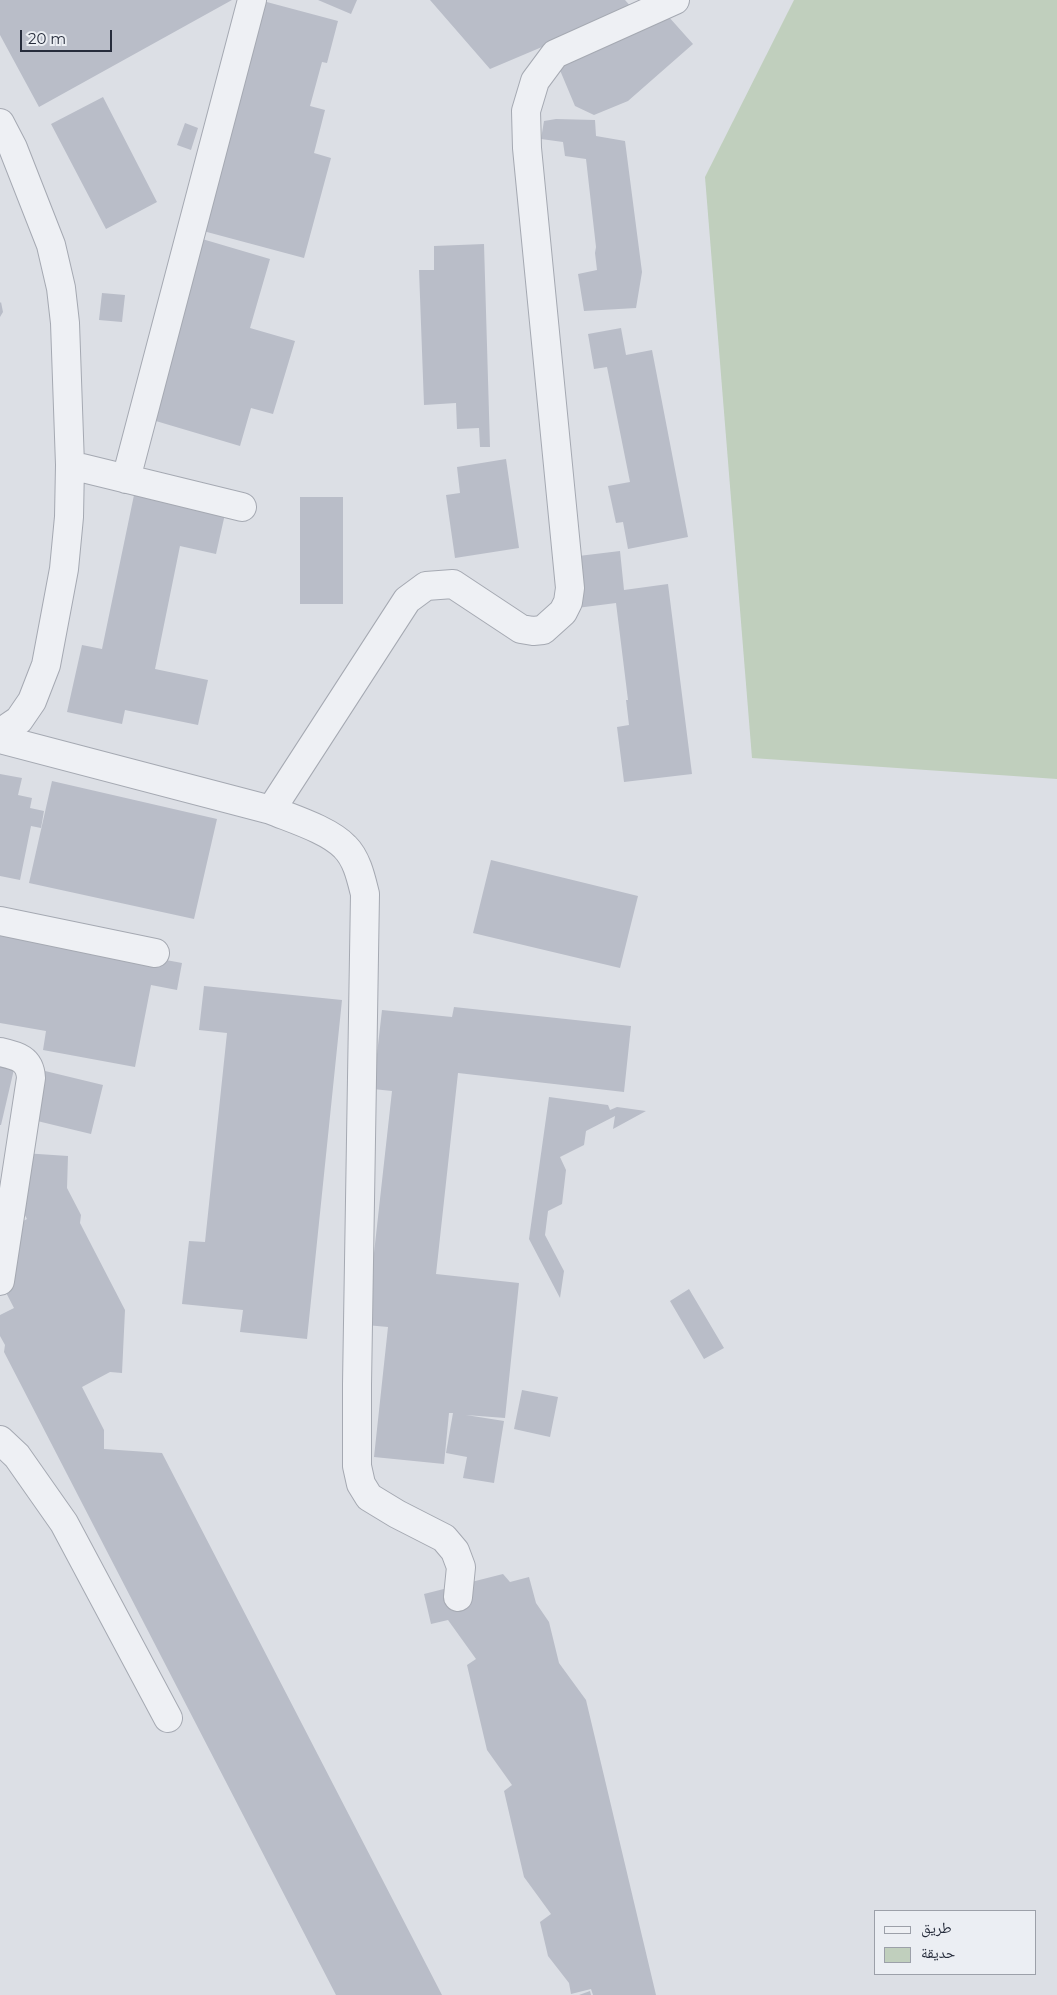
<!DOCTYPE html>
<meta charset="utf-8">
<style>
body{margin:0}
#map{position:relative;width:1057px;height:1995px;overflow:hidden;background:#dcdfe5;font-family:Montserrat,"Noto Naskh Arabic",sans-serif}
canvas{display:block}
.legend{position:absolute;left:874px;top:1910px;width:162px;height:65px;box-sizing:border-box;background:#ebeef3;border:1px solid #9ca0a9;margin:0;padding:6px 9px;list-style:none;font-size:15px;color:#262c3b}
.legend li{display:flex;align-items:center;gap:10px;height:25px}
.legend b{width:25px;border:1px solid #9ca0a9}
.scale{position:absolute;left:20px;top:30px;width:92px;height:22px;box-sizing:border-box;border:2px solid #262c3b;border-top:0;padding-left:6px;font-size:15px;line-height:18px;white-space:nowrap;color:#262c3b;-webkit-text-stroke:4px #ebeef3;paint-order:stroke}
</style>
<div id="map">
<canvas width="1057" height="1995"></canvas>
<ul class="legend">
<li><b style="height:6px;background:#eef0f4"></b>طريق</li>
<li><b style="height:14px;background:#c0cfbd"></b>حديقة</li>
</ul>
<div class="scale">20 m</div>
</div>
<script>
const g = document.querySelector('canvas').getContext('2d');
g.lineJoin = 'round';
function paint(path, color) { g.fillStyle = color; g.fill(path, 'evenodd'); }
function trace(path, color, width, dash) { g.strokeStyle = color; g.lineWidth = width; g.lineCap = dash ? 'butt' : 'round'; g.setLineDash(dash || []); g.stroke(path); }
paint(new Path2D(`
 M 794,0 L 1057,0 L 1057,779 L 752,758 L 705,177 Z`), '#c0cfbd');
paint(new Path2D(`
 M 0,0 L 232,0 L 39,107 L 0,35 Z
 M 318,0 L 357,0 L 351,14 Z
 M 430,0 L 625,0 L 647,25 L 668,16 L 693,44 L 628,101 L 594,115 L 575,106 L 549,44 L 490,69 Z
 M 263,1 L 338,21 L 327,63 L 322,62 L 310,106 L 325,110 L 314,153 L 331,158 L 304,258 L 192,228 Z
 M 103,97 L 157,202 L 106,229 L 51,124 Z
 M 556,119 L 595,120 L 596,136 L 625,141 L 642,272 L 636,308 L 584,311 L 578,274 L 597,270 L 595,253 L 596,247 L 586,159 L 565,156 L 563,142 L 541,139 L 544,121 Z
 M 185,123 L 198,128 L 191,150 L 177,145 Z
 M 192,236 L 270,259 L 250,328 L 295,341 L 273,414 L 251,408 L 240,446 L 139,416 Z
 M 484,244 L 490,447 L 480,447 L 479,428 L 457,429 L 456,403 L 424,405 L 419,270 L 434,270 L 434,246 Z
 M 102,293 L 125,295 L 122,322 L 99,320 Z
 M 1,302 L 3,312 L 0,317 L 0,303 Z
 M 621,328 L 626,355 L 652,350 L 688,537 L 628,549 L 623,522 L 616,523 L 608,486 L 630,482 L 607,367 L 594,369 L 588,334 Z
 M 506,459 L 519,548 L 455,558 L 446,495 L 460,493 L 457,467 Z
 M 134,495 L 225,514 L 216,554 L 180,546 L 155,669 L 208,680 L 198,725 L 125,710 L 122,724 L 67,712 L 82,645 L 102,649 Z
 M 300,497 L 343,497 L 343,604 L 300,604 Z
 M 620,551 L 624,590 L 668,584 L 692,774 L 624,782 L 617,727 L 629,725 L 626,700 L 628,700 L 616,603 L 569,609 L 562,558 Z
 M 0,774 L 22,778 L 18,795 L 32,798 L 30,808 L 44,811 L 41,828 L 31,826 L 20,880 L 0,876 Z
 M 52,781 L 217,819 L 194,919 L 29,883 Z
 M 491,860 L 638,896 L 620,968 L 473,933 Z
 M 0,929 L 182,963 L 177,990 L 151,985 L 135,1067 L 43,1050 L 46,1031 L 0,1023 Z
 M 204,986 L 342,1000 L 307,1339 L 240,1332 L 243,1310 L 182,1304 L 189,1241 L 205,1242 L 227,1033 L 199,1030 Z
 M 454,1007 L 631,1026 L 624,1092 L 458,1073 L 436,1274 L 519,1283 L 505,1418 L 466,1415 L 504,1421 L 494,1483 L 463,1478 L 467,1457 L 446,1453 L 453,1413 L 449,1413 L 444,1464 L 374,1457 L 388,1327 L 366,1325 L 392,1091 L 373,1089 L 382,1010 L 452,1017 Z
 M 0,1048 L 18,1052 L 1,1125 L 0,1125 Z
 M 41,1070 L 103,1085 L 91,1134 L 29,1119 Z
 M 549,1097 L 608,1105 L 610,1110 L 617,1107 L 646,1111 L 613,1129 L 615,1116 L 586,1131 L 584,1145 L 560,1157 L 566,1170 L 562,1204 L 548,1211 L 545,1235 L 564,1271 L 560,1298 L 529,1239 Z
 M 23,1153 L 68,1156 L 67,1188 L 81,1215 L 80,1223 L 125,1310 L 122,1373 L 110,1372 L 82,1387 L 104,1430 L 104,1449 L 162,1453 L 442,1995 L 336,1995 L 4,1352 L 5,1345 L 0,1336 L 0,1315 L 14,1308 L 0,1281 L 8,1229 L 27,1219 L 20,1206 Z
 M 689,1289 L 724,1348 L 704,1359 L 670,1301 Z
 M 522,1390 L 558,1397 L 550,1437 L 514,1429 Z
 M 503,1574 L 510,1582 L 529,1577 L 536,1603 L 549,1622 L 559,1663 L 586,1700 L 656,1995 L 593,1995 L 591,1989 L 571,1994 L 569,1983 L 548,1956 L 540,1922 L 551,1914 L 524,1877 L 504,1791 L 512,1785 L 487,1750 L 467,1665 L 476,1659 L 448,1620 L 431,1624 L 424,1594 Z
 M 590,1991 L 591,1995 L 579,1995 Z`), '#b9bdc8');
const street = new Path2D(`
 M 0,123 L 13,148 L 51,245 L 61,288 L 65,323 L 70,465 L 69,517 L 64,569 L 46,665 L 32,701 L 19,720 L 0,733
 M 70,465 L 242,507
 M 126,479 L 252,0
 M 0,739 L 271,810 L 407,600 L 426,586 L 453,584 L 521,629 L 533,631 L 543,630 L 563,612 L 568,602 L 570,588 L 527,148 L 526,111 L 535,81 L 555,54 L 675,0
 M 271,810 C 293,819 329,830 345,847 C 357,859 361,878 365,894 L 357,1384 L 357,1466 L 361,1484 L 369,1497 L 397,1514 L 444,1538 L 455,1551 L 461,1567 L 458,1597
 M 0,921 L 155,953
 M 0,1052 C 18,1056 30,1059 31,1078 L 0,1281
 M 0,1440 L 17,1456 L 64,1523 L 168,1718`);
trace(street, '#a5a9b2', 30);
trace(street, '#eef0f4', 28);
</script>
